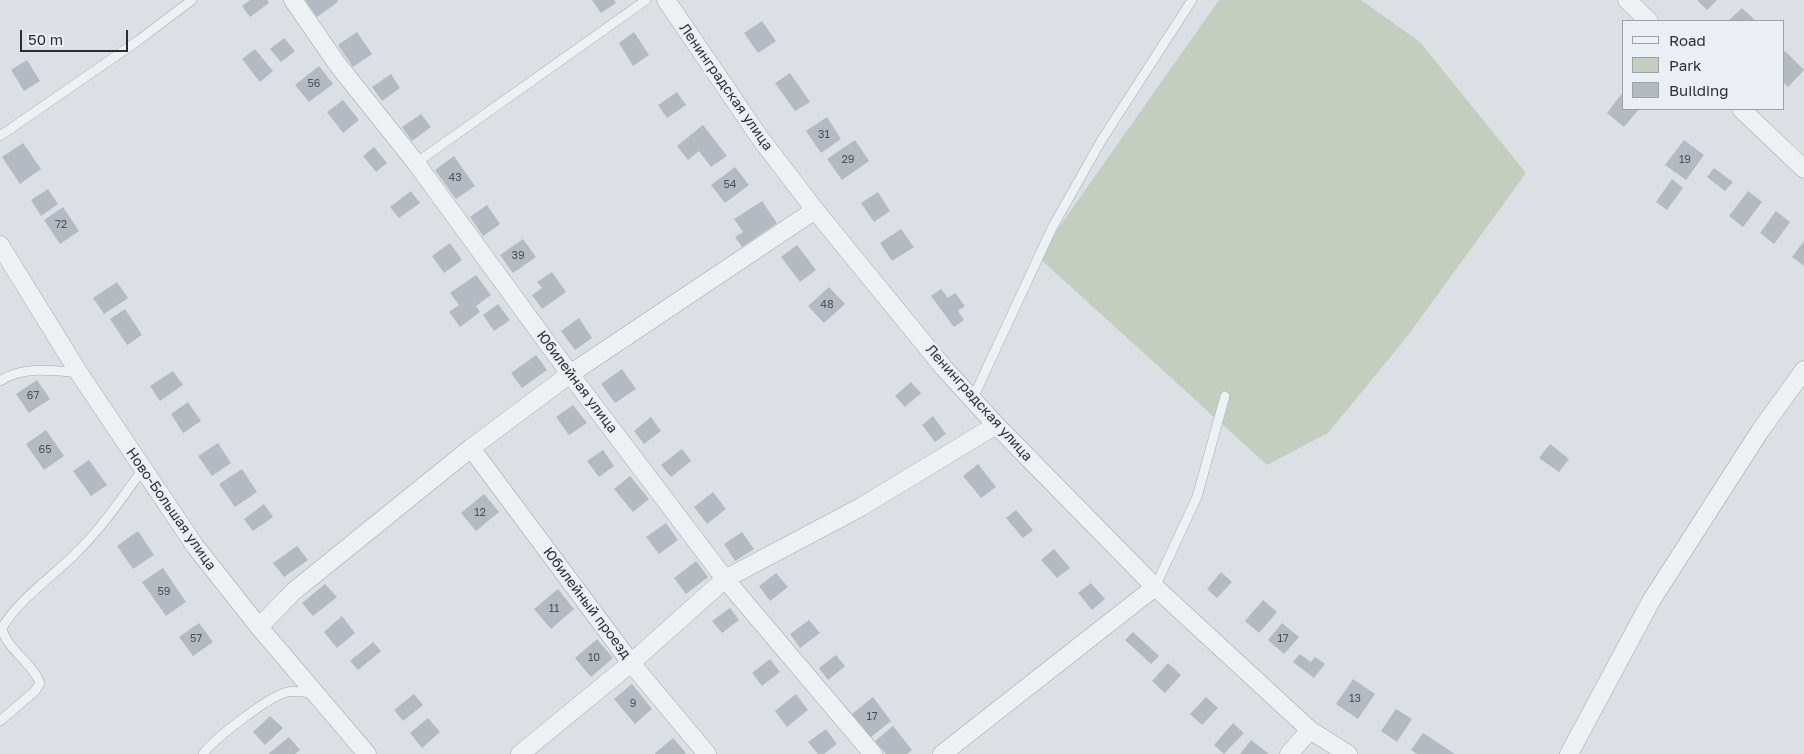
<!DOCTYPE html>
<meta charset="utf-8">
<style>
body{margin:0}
#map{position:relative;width:1804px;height:754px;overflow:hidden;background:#dce0e5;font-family:"Golos Text",sans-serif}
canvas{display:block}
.legend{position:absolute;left:1622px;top:20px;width:162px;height:90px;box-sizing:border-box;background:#ebeff3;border:1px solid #9da2a9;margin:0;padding:6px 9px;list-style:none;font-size:15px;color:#272f3a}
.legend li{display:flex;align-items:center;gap:10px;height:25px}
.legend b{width:25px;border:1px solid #9da2a9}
.scale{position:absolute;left:20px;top:30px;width:108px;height:22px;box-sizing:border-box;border:2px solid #272f3a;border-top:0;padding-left:6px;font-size:15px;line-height:18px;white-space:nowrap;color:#272f3a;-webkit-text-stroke:4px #ebeff3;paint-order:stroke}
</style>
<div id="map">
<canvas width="1804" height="754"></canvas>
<ul class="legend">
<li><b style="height:6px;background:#eef1f4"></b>Road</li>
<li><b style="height:14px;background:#c3cebe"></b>Park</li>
<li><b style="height:14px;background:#b4bac1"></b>Building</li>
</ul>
<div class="scale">50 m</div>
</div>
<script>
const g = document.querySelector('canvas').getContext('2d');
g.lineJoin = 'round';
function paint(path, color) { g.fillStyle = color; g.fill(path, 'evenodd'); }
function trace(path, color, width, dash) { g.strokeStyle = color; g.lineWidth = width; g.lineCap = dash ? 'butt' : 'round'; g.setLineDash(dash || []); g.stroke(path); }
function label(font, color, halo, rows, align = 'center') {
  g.font = font + ' "Golos Text",sans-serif'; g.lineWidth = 5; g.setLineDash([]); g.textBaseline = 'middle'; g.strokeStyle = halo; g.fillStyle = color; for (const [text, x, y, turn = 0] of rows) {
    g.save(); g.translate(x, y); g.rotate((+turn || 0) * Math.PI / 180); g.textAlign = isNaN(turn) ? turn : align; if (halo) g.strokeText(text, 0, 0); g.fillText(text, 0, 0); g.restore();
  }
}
paint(new Path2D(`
 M 1219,0 L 1361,0 L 1420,42 L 1526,173 L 1406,338 L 1328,433 L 1267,465 L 1038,257 Z`), '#c3cebe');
paint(new Path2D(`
 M 250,0 L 267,0 L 269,3 L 250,17 L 242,6 Z
 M 305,0 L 337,0 L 338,2 L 317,17 Z
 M 592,0 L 614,0 L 616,3 L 601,13 Z
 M 1697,0 L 1717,0 L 1707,10 Z
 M 1742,8 L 1756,21 L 1728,21 Z
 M 762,21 L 776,41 L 758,53 L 744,33 Z
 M 357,32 L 372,54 L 353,67 L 338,45 Z
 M 634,32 L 649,55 L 633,66 L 619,43 Z
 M 284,38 L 295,51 L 281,62 L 270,49 Z
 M 255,49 L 273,71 L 260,82 L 242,59 Z
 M 1785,51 L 1804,70 L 1788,87 L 1783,82 L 1783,53 Z
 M 27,60 L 40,81 L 24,91 L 11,70 Z
 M 319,66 L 333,84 L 309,102 L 295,85 Z
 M 790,73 L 810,102 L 795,111 L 775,83 Z
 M 391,74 L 400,88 L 382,101 L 372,87 Z
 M 677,92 L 686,105 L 667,118 L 658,105 Z
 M 1623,92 L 1623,109 L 1639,109 L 1624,127 L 1607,113 Z
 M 343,100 L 359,120 L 343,133 L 327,112 Z
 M 421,114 L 431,127 L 412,141 L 402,127 Z
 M 827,117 L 841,139 L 821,153 L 806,131 Z
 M 703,125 L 727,156 L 711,167 L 699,151 L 688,160 L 677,146 Z
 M 855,140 L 869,161 L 842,180 L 827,159 Z
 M 1684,140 L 1704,155 L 1686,180 L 1665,165 Z
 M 23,143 L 41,169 L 20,184 L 2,157 Z
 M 374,147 L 387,163 L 376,172 L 363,156 Z
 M 454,156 L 475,186 L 456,199 L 435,170 Z
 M 735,167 L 749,185 L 725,203 L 711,185 Z
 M 1714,168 L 1733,182 L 1725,191 L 1707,177 Z
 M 1672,179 L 1683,188 L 1667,210 L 1656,202 Z
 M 48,189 L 58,204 L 41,216 L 31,200 Z
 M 411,191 L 420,203 L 399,218 L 390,207 Z
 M 1748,191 L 1762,202 L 1743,227 L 1729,216 Z
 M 878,192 L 890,211 L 874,222 L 861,203 Z
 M 762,201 L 777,223 L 742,247 L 735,237 L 743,232 L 734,219 Z
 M 487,205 L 500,224 L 483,236 L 470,217 Z
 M 63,207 L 79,231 L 60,244 L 44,220 Z
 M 1776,211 L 1790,222 L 1774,244 L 1760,233 Z
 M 901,229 L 914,247 L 892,261 L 880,243 Z
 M 523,239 L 536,257 L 513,273 L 500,255 Z
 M 1804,241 L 1804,266 L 1792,257 Z
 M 450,243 L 462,260 L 444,273 L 432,256 Z
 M 797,245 L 816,270 L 800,282 L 781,257 Z
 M 552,272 L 566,292 L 542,309 L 532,295 L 542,288 L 537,282 Z
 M 476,275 L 491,295 L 476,306 L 480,312 L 460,327 L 449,312 L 459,305 L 450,293 Z
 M 117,282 L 128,298 L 104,314 L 93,298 Z
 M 829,287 L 845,304 L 824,323 L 808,306 Z
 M 941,289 L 948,298 L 955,293 L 965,306 L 958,311 L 964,320 L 954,327 L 931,296 Z
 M 498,304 L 510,320 L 494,331 L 483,315 Z
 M 125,309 L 142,335 L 127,345 L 110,319 Z
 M 579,318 L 592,338 L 575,350 L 561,331 Z
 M 536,355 L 547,370 L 522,388 L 511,373 Z
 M 622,369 L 636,389 L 615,403 L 601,384 Z
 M 173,371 L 183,385 L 160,401 L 150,386 Z
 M 37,380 L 50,399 L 29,413 L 16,394 Z
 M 911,382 L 921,393 L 905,407 L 895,396 Z
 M 188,402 L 201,421 L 183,433 L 171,414 Z
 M 573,405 L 587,423 L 569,435 L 556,417 Z
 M 933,416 L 946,434 L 935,442 L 922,425 Z
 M 651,417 L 661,431 L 644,444 L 634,431 Z
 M 46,430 L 64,456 L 44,470 L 26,444 Z
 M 218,443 L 231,463 L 212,476 L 198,456 Z
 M 1550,444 L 1569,459 L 1559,472 L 1539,458 Z
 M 682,449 L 691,461 L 671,477 L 661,465 Z
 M 603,450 L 614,466 L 599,477 L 587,461 Z
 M 89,460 L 107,485 L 91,496 L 73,471 Z
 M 978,464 L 996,487 L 981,498 L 963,476 Z
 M 242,469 L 257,492 L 235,507 L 219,484 Z
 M 630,476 L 649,499 L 633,512 L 614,489 Z
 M 713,492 L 726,509 L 707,524 L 694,507 Z
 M 484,494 L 499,512 L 476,531 L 461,513 Z
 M 264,504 L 273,517 L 253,531 L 244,519 Z
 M 1016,510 L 1033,530 L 1023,538 L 1006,518 Z
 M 666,523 L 678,540 L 659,554 L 646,537 Z
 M 138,531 L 154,555 L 133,569 L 117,546 Z
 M 742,532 L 754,549 L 735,561 L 724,544 Z
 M 297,546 L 308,560 L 284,577 L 273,563 Z
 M 1054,549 L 1070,568 L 1057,578 L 1041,560 Z
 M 696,561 L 708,577 L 686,594 L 674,578 Z
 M 163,568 L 186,602 L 166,616 L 142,582 Z
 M 1221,572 L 1232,582 L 1217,598 L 1207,589 Z
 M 776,573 L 788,587 L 770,601 L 759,586 Z
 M 1091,583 L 1105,599 L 1092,610 L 1078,593 Z
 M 325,584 L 337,597 L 313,616 L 302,603 Z
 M 558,589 L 574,609 L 551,629 L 534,609 Z
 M 1263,600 L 1277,612 L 1259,633 L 1245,621 Z
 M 730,608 L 739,620 L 722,633 L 712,621 Z
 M 342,616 L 355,633 L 337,648 L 324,632 Z
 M 809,620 L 820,633 L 800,648 L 790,634 Z
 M 199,623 L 213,642 L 193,656 L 179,637 Z
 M 1282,623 L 1299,637 L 1284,654 L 1268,640 Z
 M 1133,632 L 1159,656 L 1151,664 L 1125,640 Z
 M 597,639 L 613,658 L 591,677 L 575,658 Z
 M 373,642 L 381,651 L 358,670 L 350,661 Z
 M 1300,654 L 1311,662 L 1315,657 L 1325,664 L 1314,678 L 1293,662 Z
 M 836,655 L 845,666 L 828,680 L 819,668 Z
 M 770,659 L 780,672 L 762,686 L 752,673 Z
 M 1168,663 L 1181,675 L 1165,693 L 1152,681 Z
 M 1353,679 L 1375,694 L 1358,719 L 1336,704 Z
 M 632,684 L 652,709 L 635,724 L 614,699 Z
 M 414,694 L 423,705 L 403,721 L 394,710 Z
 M 796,694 L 808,710 L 787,727 L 775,711 Z
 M 873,697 L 891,721 L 871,737 L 852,714 Z
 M 1206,697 L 1218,708 L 1202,725 L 1190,714 Z
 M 1396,709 L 1412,719 L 1397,742 L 1381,731 Z
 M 270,716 L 283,728 L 265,745 L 253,732 Z
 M 428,718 L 440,732 L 422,748 L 410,733 Z
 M 1233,723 L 1244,733 L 1224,754 L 1214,745 Z
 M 893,726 L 912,750 L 907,754 L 886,754 L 875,741 Z
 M 826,729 L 837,744 L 824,754 L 818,754 L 808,742 Z
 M 1423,733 L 1455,754 L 1417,754 L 1411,750 Z
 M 289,737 L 300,750 L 295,754 L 268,754 Z
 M 673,738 L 686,753 L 684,754 L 655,754 L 655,753 Z
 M 1251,740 L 1269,754 L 1240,754 Z`), '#b4bac1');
const lane = new Path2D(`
 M 0,136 L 139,40 L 192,0
 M 416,163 L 646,0
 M 0,381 C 23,366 52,370 79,373
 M 973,398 L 1052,228 L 1101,141 L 1192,0
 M 1155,587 L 1197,497 L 1225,396
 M 0,721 L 35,691 L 40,683 C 32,662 6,649 2,628 C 19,599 51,578 75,554 C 101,529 122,498 143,469
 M 203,754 C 215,738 268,697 287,692 C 295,690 305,693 314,693`);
const street = new Path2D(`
 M 293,0 L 338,65 L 416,163 L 570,374 L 725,579 L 873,754
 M 666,0 L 760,138 L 815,210 L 944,368 L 996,425 L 1155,587 L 1310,730 L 1348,754
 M 1627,0 L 1649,21
 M 1741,109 L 1804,169
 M 0,245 L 79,373 L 195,546 L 259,627 L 367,754
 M 471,448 L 631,663 L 707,754
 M 259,627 L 294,591 L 471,448 L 570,374 L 815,210
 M 520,754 L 631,663 L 725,579 L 861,507 L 996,425
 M 942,754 L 1155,587
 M 1289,754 L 1310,730
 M 1569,754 L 1651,601 L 1760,431 L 1804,370`);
trace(lane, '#a2a7ae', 10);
trace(street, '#a2a7ae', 19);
trace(lane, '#eef1f4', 9);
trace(street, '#eef1f4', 18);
label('11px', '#4a525c', null, [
 ["56",314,84],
 ["31",824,135],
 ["29",848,160],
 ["19",1685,160],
 ["43",455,178],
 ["54",730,185],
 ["72",61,225],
 ["39",518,256],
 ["48",827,305],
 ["67",33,396],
 ["65",45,450],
 ["12",480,513],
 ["59",164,592],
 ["11",554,609],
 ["57",196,639],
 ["17",1283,639],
 ["10",594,658],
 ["13",1355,699],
 ["9",633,704],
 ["17",872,717]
]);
label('14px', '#272f3a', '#ebeff3', [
 ["Ленинградская улица",726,87,55],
 ["Юбилейная улица",577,382,53],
 ["Ленинградская улица",979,403,48],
 ["Ново-Большая улица",171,509,55],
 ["Юбилейный проезд",587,603,53]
]);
</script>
